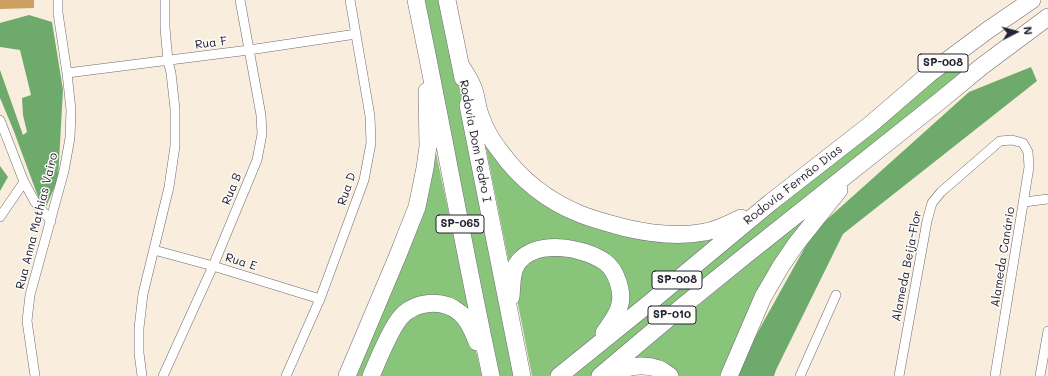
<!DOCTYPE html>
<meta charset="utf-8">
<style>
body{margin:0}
#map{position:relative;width:1048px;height:376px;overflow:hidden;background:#f9eedd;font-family:Mali,sans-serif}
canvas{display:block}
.north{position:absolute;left:996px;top:12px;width:40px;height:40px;-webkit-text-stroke:3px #fdfcf7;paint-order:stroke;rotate:84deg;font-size:11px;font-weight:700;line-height:16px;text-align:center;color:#22223b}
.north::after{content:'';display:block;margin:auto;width:14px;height:18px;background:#22223b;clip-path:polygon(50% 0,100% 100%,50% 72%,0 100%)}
</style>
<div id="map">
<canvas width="1048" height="376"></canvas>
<div class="north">N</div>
</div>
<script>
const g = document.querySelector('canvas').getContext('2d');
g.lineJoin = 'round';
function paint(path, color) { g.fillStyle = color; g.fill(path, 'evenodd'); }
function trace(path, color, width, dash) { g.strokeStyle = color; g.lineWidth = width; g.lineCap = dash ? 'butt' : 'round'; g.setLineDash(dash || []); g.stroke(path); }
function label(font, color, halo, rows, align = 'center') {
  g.font = font + ' Mali,sans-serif'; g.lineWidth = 3; g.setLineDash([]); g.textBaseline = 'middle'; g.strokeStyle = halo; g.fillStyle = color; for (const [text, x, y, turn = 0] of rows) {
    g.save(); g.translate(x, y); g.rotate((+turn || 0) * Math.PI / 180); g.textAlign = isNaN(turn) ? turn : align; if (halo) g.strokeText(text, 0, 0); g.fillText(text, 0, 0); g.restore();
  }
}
paint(new Path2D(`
 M 420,0 L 443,0 L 518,376 L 497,376 Z
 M 953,62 L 964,72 L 592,376 L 570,376 Z
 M 482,128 L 494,149 L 596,223 L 726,231 L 619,320 L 626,296 L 578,244 L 510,268 Z
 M 435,148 L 470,314 L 418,302 L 368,376 L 354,376 Z
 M 805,218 L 807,221 L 724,376 L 678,376 L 653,360 L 634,358 Z
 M 537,254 L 574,254 L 608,272 L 617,302 L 596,335 L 550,376 L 532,376 L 517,299 L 516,286 L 527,259 Z
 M 424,311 L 445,311 L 470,333 L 477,355 L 482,376 L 380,376 L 399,334 L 405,323 L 414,316 Z`), '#88c57b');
paint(new Path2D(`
 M 29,15 L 52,22 L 63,90 L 58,179 L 46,207 L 40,202 L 13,129 L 0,98 L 0,70 L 23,135 L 27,132 L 23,115 L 22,98 L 31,95 L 20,50 L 0,47 L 0,23 Z
 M 1031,67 L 1037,81 L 843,234 L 776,370 L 774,376 L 736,376 L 745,355 L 814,231 L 969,92 Z
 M 0,166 L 8,177 L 0,191 Z`), '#6eaa6b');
paint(new Path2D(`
 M 0,0 L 34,0 L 34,8 L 0,9 Z`), '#cd9f60');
const minor = new Path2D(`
 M 67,73 L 249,50 L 356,34
 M 0,120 L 24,182 L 35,202 L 51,221
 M 1024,202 L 1048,199
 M 0,217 L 24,182
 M 154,250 L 213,266 L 320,299
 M 35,376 L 27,321 L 30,295 L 64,171 L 70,138 L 71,110 L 67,73 L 58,13 L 58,0
 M 142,376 L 139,353 L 139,328 L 143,294 L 169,187 L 175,146 L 175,109 L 171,73 L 168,61 L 165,28 L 165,0
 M 163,376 L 213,266 L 257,160 L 262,134 L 261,115 L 240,0
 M 286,376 L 320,299 L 364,180 L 371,143 L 370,116 L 350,0
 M 800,376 L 836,295
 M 899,376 L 927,221 L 932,203 L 941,192 L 1000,141 L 1012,140 L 1023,143 L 1028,152 L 1029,167 L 995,376
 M 1040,376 L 1048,331`);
const motorway = new Path2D(`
 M 416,0 C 442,125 464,251 491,376
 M 447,0 L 463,78
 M 461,66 C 466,74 471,81 474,90 C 477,99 477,108 481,117 C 485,129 492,141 500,151 C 520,179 548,201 580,214 C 595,220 611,224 626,228 C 652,234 678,237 705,232 C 718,230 729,224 741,218
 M 468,105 L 522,376
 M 511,297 C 512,286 511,273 517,264 C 534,238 584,247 605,262 C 616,270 623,291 620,304 C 618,315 610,324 604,333
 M 607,374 C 628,366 652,360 670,376
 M 347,376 L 398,255 L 417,207 L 425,168 L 428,146 L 427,91
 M 371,376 C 379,359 388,333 400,318 C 414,301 443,298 460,313 C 469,320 473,332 477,342
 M 559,376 L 647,305 L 771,202 L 871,124 L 929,74 L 988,30 L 1032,0
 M 600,376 L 683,306 L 746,255 L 941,100 L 981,67 L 1048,17
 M 729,376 L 763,297 L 781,266 L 796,244 L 839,190`);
trace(minor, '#6d6974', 10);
trace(motorway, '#6d6974', 18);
trace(minor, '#fff', 9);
trace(motorway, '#fff', 17);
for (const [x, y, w] of [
 [943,63,50],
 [460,224,48],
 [677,280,50],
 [672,315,48]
]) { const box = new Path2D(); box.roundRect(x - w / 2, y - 9, w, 18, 3); g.fillStyle = '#fdfcf7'; g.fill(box); trace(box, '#22223b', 1); }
label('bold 11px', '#22223b', null, [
 ["SP-008",943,63],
 ["SP-065",460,224],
 ["SP-008",677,280],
 ["SP-010",672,315]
]);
label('12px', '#22223b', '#fdfcf7', [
 ["Rua F",211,43,-7],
 ["Rodovia Dom Pedro I",475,141,79],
 ["Rodovia Fernão Dias",793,185,-38],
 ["Rua B",232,189,-68],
 ["Rua D",347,189,-71],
 ["Rua Anna Mathias Vairo",37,221,-76],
 ["Alameda Canário",1003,257,-81],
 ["Rua E",241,262,17],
 ["Alameda Beija-Flor",907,266,-79]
]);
</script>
